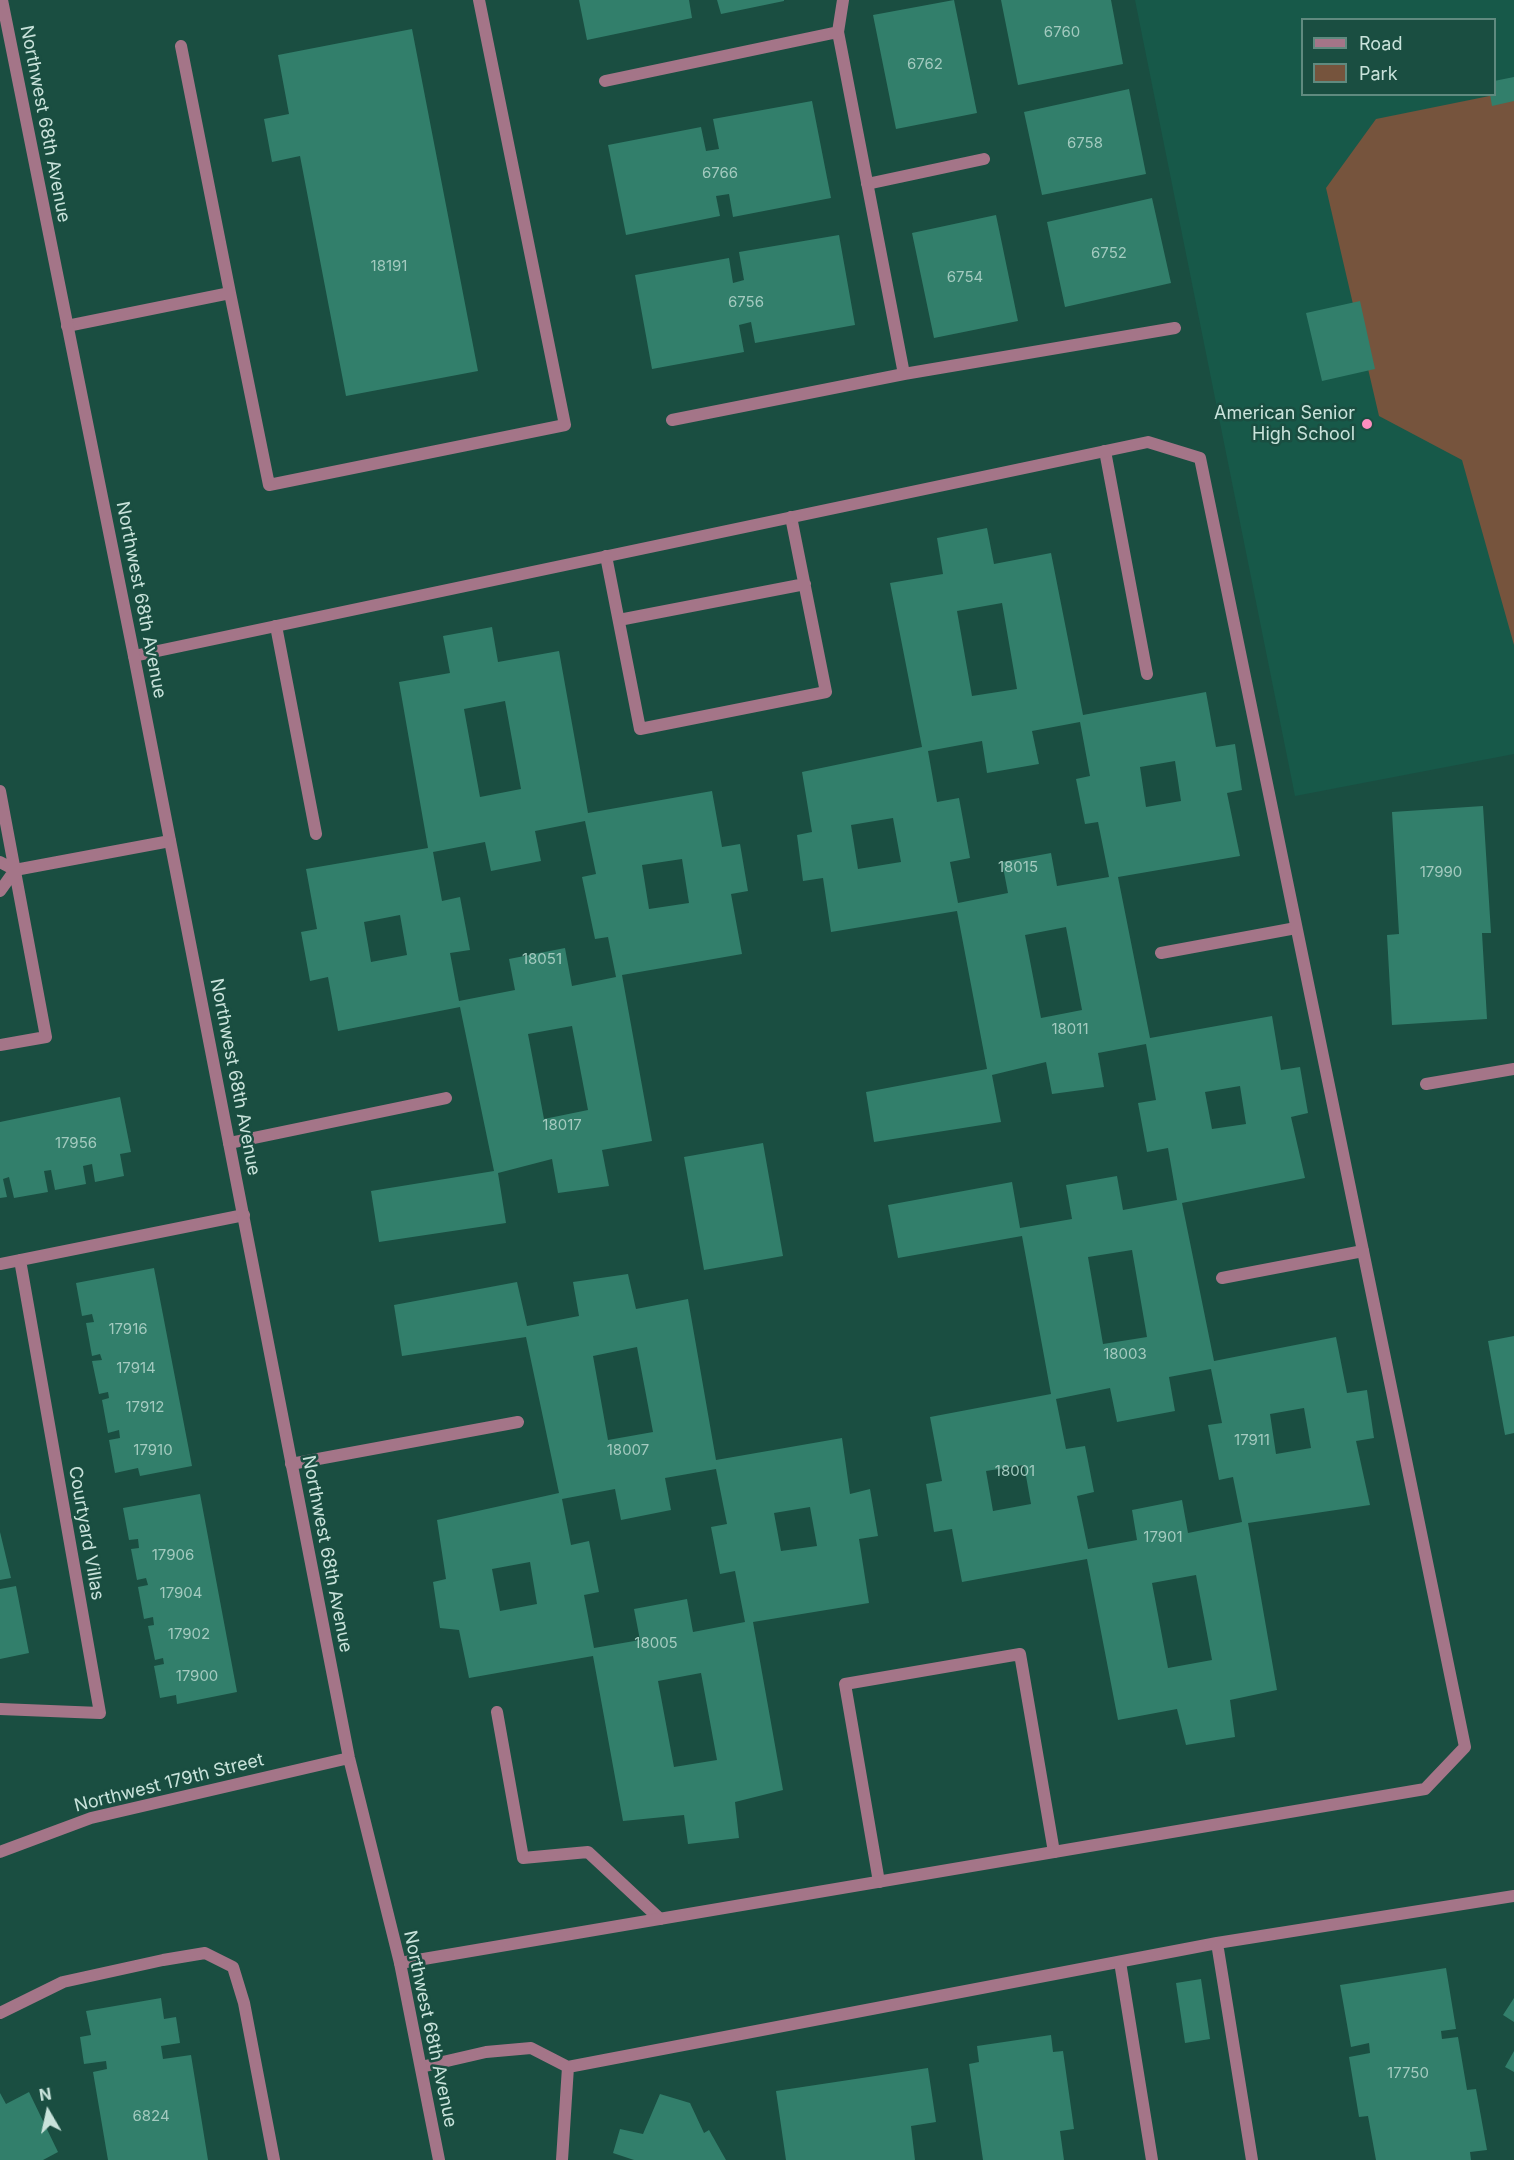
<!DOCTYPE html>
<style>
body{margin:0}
#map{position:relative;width:1514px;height:2160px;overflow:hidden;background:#1a4e41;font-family:Inter,sans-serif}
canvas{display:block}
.legend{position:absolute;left:1301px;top:18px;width:195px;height:78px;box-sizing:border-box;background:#1a4e41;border:2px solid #608a7f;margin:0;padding:8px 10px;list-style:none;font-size:18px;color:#c9e3db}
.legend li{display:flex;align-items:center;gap:12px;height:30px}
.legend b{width:30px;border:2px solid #608a7f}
.north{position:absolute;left:18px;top:2082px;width:60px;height:60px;-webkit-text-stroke:4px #1a4e41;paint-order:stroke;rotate:351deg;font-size:16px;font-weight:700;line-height:24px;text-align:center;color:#c9e3db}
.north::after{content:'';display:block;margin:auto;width:21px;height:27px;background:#c9e3db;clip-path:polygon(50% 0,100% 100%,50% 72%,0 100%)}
</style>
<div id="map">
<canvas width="1514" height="2160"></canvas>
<ul class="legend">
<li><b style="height:8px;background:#a47588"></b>Road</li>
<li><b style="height:16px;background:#76543d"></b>Park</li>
</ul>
<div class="north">N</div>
</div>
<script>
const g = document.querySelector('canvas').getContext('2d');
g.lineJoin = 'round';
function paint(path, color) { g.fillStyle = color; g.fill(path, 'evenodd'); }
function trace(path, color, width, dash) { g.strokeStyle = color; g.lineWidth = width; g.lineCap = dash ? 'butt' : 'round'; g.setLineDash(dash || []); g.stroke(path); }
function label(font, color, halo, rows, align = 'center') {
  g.font = font + ' Inter,sans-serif'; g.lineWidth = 5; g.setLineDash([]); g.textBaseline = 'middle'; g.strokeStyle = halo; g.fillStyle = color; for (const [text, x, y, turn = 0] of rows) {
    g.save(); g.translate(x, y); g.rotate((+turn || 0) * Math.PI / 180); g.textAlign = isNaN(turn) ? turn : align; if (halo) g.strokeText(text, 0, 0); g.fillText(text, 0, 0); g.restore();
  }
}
paint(new Path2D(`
 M 1135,0 L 1514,0 L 1514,754 L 1295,796 ZM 1302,20 L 1494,20 L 1494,94 L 1302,94 Z`), '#175949');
paint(new Path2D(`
 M 1514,91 L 1514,645 L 1462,460 L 1379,416 L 1326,188 L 1376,119 Z`), '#76543d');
paint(new Path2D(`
 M 579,0 L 689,0 L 692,18 L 587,40 Z
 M 717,0 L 784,0 L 784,1 L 721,14 Z
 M 954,0 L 977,113 L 896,129 L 873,15 Z
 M 1001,0 L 1111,0 L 1123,64 L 1018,85 Z
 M 412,29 L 478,371 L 346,396 L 300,156 L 272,162 L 264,119 L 289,114 L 278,55 Z
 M 1514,77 L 1514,101 L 1492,106 L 1490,94 L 1494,94 L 1494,81 Z
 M 1129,89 L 1146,174 L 1042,195 L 1024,112 Z
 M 812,101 L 831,198 L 733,217 L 729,194 L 716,196 L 720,216 L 626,235 L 608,145 L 701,127 L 706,151 L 719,149 L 713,119 Z
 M 1152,198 L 1171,283 L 1065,307 L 1047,222 Z
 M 996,215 L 1018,321 L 934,338 L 912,233 Z
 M 839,235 L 855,325 L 755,343 L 751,322 L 739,325 L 744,352 L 652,369 L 635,275 L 729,258 L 733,283 L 744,280 L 739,252 Z
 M 1360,301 L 1375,369 L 1322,381 L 1306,313 Z
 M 987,528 L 994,564 L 1051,553 L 1083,715 L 1206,692 L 1216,747 L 1235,744 L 1242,790 L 1227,793 L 1240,856 L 1118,877 L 1150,1038 L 1272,1016 L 1281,1070 L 1300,1067 L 1308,1113 L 1291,1117 L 1305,1178 L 1182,1203 L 1214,1361 L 1336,1337 L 1347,1393 L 1367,1390 L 1374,1438 L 1356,1441 L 1370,1505 L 1248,1523 L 1277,1690 L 1230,1700 L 1235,1737 L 1186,1745 L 1177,1709 L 1118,1720 L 1087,1559 L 962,1582 L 952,1529 L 934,1532 L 926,1484 L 942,1481 L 930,1417 L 1051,1394 L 1022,1236 L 898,1258 L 888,1205 L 1012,1182 L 1020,1228 L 1072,1219 L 1066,1185 L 1117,1176 L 1123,1210 L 1177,1200 L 1168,1148 L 1147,1152 L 1138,1103 L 1156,1100 L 1146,1044 L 1098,1053 L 1104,1087 L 1052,1094 L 1046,1062 L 992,1075 L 1001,1122 L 874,1142 L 866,1092 L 987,1069 L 957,911 L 831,932 L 823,878 L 803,881 L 797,835 L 812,832 L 802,772 L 922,747 L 890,583 L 943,574 L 937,538 ZM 1002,603 L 1017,689 L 972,696 L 957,611 ZM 1080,722 L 1090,776 L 1076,779 L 1085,824 L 1098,822 L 1109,877 L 1057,886 L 1051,853 L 1002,862 L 1008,893 L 958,903 L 950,862 L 970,858 L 959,798 L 937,802 L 928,751 L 982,741 L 987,773 L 1039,764 L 1032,731 ZM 1175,761 L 1181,801 L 1146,807 L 1140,767 ZM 893,818 L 901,862 L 858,869 L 851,825 ZM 1066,927 L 1082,1010 L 1041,1018 L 1025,935 ZM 1240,1086 L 1246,1124 L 1212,1129 L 1205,1092 ZM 1132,1250 L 1147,1337 L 1103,1344 L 1088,1257 ZM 1211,1369 L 1222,1423 L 1208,1425 L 1219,1480 L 1233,1477 L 1242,1522 L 1188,1533 L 1182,1500 L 1132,1510 L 1137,1540 L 1088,1549 L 1077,1496 L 1094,1492 L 1085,1446 L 1066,1449 L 1056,1399 L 1110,1388 L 1117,1422 L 1175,1411 L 1169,1377 ZM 1304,1408 L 1311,1448 L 1276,1454 L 1270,1414 ZM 1024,1465 L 1031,1504 L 993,1511 L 986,1471 ZM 1196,1575 L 1212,1660 L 1168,1668 L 1152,1583 Z
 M 492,627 L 498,662 L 559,651 L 588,813 L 712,791 L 722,847 L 740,844 L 748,891 L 731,894 L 742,954 L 622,975 L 652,1141 L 602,1150 L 609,1186 L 558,1193 L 552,1159 L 498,1173 L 506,1223 L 379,1242 L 371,1191 L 494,1171 L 460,1007 L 338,1031 L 328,977 L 310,981 L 301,932 L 317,929 L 306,869 L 428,848 L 399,682 L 450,673 L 443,636 ZM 505,701 L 521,789 L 480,797 L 464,709 ZM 585,821 L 596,874 L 582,877 L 595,939 L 608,937 L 616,977 L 572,986 L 565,948 L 509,959 L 515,990 L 459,1001 L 450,953 L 470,950 L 460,897 L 442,901 L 433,852 L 485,842 L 491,871 L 541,861 L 535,831 ZM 682,859 L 689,903 L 649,909 L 642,865 ZM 400,915 L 407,955 L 371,962 L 364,922 ZM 572,1026 L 588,1110 L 544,1119 L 528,1034 Z
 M 1483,806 L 1491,933 L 1482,933 L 1487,1019 L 1392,1025 L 1387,935 L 1399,934 L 1392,812 Z
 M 120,1097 L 131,1152 L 120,1154 L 124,1176 L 95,1182 L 92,1164 L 83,1166 L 86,1184 L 55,1190 L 51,1170 L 44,1171 L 48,1192 L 14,1198 L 9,1177 L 3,1179 L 7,1197 L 0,1198 L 0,1122 Z
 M 763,1143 L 783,1256 L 704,1270 L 684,1157 Z
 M 154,1268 L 192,1466 L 140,1476 L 138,1468 L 115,1473 L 109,1440 L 120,1438 L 119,1430 L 108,1433 L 102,1400 L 109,1398 L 108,1392 L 99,1394 L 92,1361 L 102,1360 L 100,1354 L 92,1356 L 86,1323 L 94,1322 L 92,1314 L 82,1316 L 76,1283 Z
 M 628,1274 L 636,1309 L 688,1299 L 716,1460 L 842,1438 L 850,1494 L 870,1489 L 878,1536 L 859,1539 L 869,1603 L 753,1622 L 783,1790 L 735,1802 L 739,1838 L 688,1844 L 684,1815 L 623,1821 L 593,1656 L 469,1678 L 459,1630 L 440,1628 L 433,1582 L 446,1579 L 437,1520 L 559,1493 L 526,1337 L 402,1356 L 394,1305 L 517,1282 L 527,1326 L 579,1316 L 573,1282 ZM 637,1347 L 653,1432 L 608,1440 L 593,1356 ZM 716,1469 L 727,1524 L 711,1527 L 720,1574 L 735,1571 L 745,1622 L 693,1632 L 687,1599 L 634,1609 L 640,1640 L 594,1648 L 584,1595 L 599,1592 L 589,1541 L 571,1545 L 562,1499 L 615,1489 L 621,1520 L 671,1510 L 665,1478 ZM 810,1507 L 817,1546 L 781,1551 L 774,1513 ZM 530,1562 L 537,1604 L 500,1611 L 492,1569 ZM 701,1673 L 717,1760 L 674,1767 L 658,1681 Z
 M 1514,1336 L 1514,1433 L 1505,1435 L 1488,1341 Z
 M 200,1494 L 237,1692 L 177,1704 L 176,1695 L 160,1698 L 154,1666 L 164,1664 L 163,1658 L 155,1660 L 148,1626 L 154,1625 L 153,1617 L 144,1619 L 138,1587 L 148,1585 L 146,1578 L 137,1580 L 131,1549 L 139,1548 L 138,1539 L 129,1540 L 123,1508 Z
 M 0,1532 L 11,1578 L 0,1580 Z
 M 16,1586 L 29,1653 L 0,1659 L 0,1589 Z
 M 1446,1968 L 1456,2029 L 1441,2031 L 1442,2039 L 1458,2037 L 1467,2090 L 1476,2089 L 1487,2150 L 1470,2152 L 1471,2160 L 1376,2160 L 1368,2116 L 1359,2117 L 1349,2057 L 1370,2053 L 1369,2043 L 1351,2047 L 1340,1985 Z
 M 1201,1979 L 1210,2039 L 1185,2043 L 1176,1983 Z
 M 161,1998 L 164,2019 L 176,2017 L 180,2043 L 161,2046 L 163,2059 L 191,2055 L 208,2160 L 108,2160 L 93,2072 L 107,2069 L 106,2061 L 84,2064 L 80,2037 L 91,2035 L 86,2011 Z
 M 1514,1998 L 1514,2022 L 1503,2015 Z
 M 1051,2035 L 1053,2052 L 1063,2051 L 1074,2129 L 1060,2131 L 1064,2160 L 983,2160 L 969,2064 L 979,2062 L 977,2046 Z
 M 1514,2051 L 1514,2072 L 1505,2067 Z
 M 928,2068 L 936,2122 L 911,2126 L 915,2160 L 786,2160 L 776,2091 Z
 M 29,2092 L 58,2152 L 43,2160 L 0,2160 L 0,2093 L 6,2104 Z
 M 660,2094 L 690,2103 L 704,2133 L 709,2130 L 726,2160 L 634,2160 L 613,2153 L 620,2129 L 643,2134 Z`), '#327f6b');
trace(new Path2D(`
 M 843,0 L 838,32 L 904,374 L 1175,328
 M 605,81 L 838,32
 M 867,184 L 984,159
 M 230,293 L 269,485 L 565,425 L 479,0
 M 67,326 L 230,293 L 181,46
 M 672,420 L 904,374
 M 1105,451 L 1147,674
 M 606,556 L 640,729 L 826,692 L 791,517
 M 619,620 L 805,584
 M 276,626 L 316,834
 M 0,791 L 46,1037 L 0,1045
 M 0,862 L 15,870 L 170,841
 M 0,891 L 15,870
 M 1161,953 L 1296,928
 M 1426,1084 L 1514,1069
 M 229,1143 L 446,1098
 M 1222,1278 L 1363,1251
 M 291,1464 L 518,1422
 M 497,1712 L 523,1858 L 588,1852 L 660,1919
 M 879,1882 L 845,1684 L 1020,1654 L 1054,1852
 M 1120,1962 L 1152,2160
 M 0,2013 L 63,1982 L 163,1960 L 205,1953 L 233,1967 L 244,2003 L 274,2160`), '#a47588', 12);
trace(new Path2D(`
 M 134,656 L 1148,442 L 1200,458 L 1465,1747 L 1425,1789 L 400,1963
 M 0,1264 L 244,1215
 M 0,1709 L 100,1713 L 20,1260
 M 1217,1943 L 1252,2160
 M 421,2067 L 486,2052 L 531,2048 L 568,2067 L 1217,1943 L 1514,1896
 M 562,2160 L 568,2067`), '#a47588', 12);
trace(new Path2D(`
 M 2,0 L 134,656 L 349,1758 L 400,1963 L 439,2160
 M 0,1852 L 91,1818 L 349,1758`), '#a47588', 12);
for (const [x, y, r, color] of [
 [1367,424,6,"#fd8ebf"]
]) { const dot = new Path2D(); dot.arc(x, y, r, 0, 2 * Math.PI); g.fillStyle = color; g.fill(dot); trace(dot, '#1a4e41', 2); }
label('15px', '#a3cabf', null, [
 ["6760",1062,32],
 ["6762",925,64],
 ["6758",1085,143],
 ["6766",720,173],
 ["6752",1109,253],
 ["18191",389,266],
 ["6754",965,277],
 ["6756",746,302],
 ["18015",1018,867],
 ["17990",1441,872],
 ["18051",542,959],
 ["18011",1070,1029],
 ["18017",562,1125],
 ["17956",76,1143],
 ["17916",128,1329],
 ["18003",1125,1354],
 ["17914",136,1368],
 ["17912",145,1407],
 ["17911",1252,1440],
 ["17910",153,1450],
 ["18007",628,1450],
 ["18001",1015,1471],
 ["17901",1163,1537],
 ["17906",173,1555],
 ["17904",181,1593],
 ["17902",189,1634],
 ["18005",656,1643],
 ["17900",197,1676],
 ["17750",1408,2073],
 ["6824",151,2116]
]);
label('18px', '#c9e3db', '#1a4e41', [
 ["Northwest 68th Avenue",45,124,79],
 ["Northwest 68th Avenue",141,600,79],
 ["Northwest 68th Avenue",235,1077,79],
 ["Courtyard Villas",86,1533,80],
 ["Northwest 68th Avenue",327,1554,79],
 ["Northwest 179th Street",169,1783,-14],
 ["Northwest 68th Avenue",430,2029,78]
]);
label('18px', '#c9e3db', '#1a4e41', [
 ["American Senior",1355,414],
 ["High School",1355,435]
], 'right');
</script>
